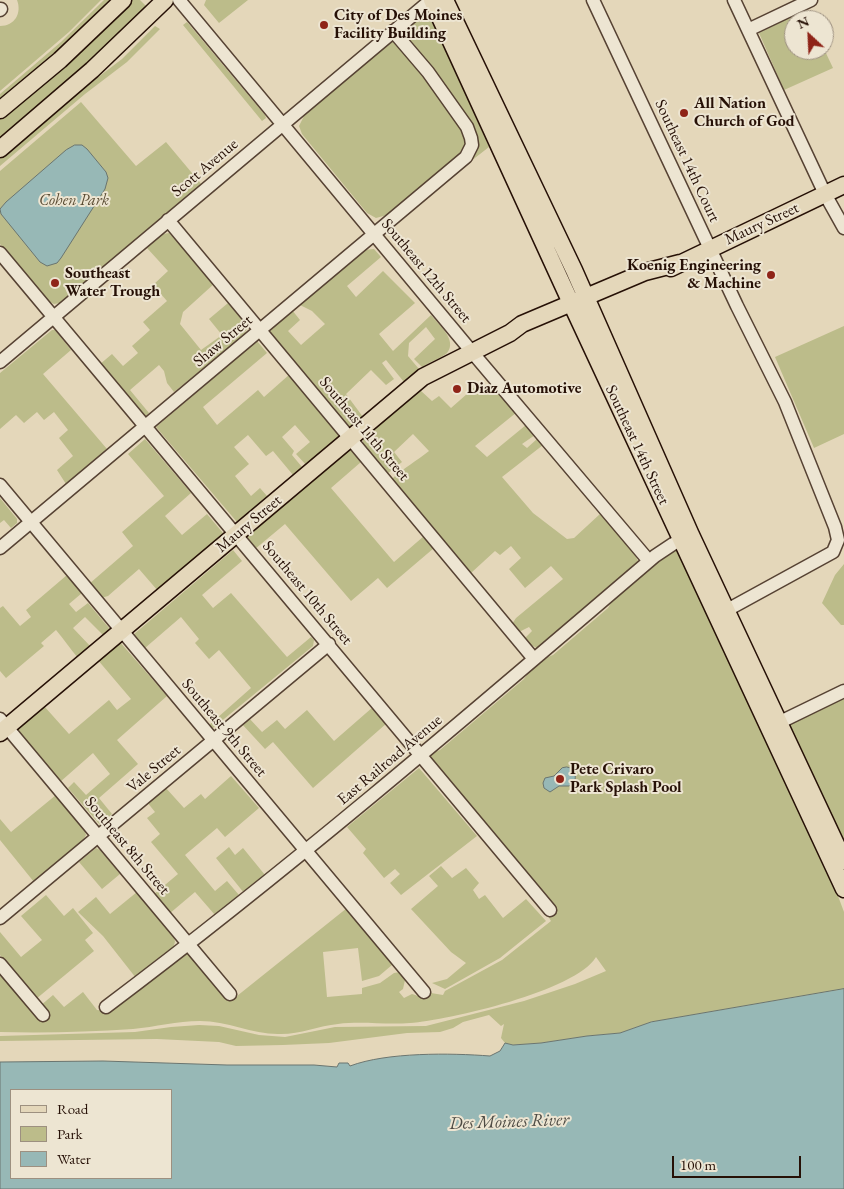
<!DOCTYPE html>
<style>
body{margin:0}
#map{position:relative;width:844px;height:1189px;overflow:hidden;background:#e4d7ba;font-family:"EB Garamond",serif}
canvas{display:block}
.legend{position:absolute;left:10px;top:1089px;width:162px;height:90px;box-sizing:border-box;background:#ede5d2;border:1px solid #9d9080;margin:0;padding:6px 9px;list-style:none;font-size:15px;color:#261006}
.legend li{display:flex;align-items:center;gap:10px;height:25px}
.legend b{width:25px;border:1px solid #9d9080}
.north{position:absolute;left:784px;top:10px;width:50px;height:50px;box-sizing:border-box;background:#ede5d2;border:1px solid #9d9080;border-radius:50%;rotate:335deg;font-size:14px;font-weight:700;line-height:20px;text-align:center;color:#261006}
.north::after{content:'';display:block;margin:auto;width:18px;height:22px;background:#8f2418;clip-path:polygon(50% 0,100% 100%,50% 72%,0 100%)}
.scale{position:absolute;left:672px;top:1156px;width:129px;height:22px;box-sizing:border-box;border:2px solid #261006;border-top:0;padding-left:6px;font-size:15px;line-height:18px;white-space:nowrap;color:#261006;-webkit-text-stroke:4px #ede5d2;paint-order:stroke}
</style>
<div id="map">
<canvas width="844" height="1189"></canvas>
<ul class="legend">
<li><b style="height:6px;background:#e4d7ba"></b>Road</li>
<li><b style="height:14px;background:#bcbc8a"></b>Park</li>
<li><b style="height:14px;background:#97b8b6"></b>Water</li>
</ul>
<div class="north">N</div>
<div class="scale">100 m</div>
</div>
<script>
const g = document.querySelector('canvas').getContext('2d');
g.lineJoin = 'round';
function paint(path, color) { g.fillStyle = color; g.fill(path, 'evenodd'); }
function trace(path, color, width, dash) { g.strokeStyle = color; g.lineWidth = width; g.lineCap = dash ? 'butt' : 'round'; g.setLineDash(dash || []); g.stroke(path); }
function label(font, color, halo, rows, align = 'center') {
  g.font = font + ' "EB Garamond",serif'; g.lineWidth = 4; g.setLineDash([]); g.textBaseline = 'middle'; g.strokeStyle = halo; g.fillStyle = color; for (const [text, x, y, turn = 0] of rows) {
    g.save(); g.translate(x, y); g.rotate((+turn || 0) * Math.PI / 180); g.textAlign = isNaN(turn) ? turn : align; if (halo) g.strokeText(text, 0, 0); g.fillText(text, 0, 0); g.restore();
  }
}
paint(new Path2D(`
 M 17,0 L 101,0 L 69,32 L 0,91 L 0,26 C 15,26 22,13 17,0 Z
 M 104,0 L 113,0 L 77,35 L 0,101 L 0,94 L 61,42 Z
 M 132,0 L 140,0 L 148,8 L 90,64 L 0,141 L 0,119 L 81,50 Z
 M 206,0 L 248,0 L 219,23 L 204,5 Z
 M 806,9 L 811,20 L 794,20 L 794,50 L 824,49 L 833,68 L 784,90 L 759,33 Z
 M 428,10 L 489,147 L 471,161 L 476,153 L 477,145 L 404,35 L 406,29 Z
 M 187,22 L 265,115 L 266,118 L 262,121 L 183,25 Z
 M 155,26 L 160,29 L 127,62 L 85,94 L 0,166 L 0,159 L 80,91 L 122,59 Z
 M 392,42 L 395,43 L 429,79 L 467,136 L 464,153 L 387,215 L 376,218 L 367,213 L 302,134 L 299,126 L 305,114 Z
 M 81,102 L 136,166 L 166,142 L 202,185 L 60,303 L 54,304 L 48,301 L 0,244 L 0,171 Z
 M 169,233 L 215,283 L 183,312 L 180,324 L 201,350 L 222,335 L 209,319 L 228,303 L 248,327 L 243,336 L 174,392 L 167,383 L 164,371 L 159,365 L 130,390 L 149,413 L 145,417 L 99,365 L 112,354 L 123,366 L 138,353 L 132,346 L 150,330 L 143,322 L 167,301 L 153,285 L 168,271 L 147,248 L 163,234 Z
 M 374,249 L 381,257 L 347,286 L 356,297 L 383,271 L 415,303 L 379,334 L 393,351 L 431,315 C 438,324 458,340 447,353 C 443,357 428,363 422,367 L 414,359 L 435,339 L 426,327 L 409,343 L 408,356 L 419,369 L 404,382 L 386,360 L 382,363 L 394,379 L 386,385 L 371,370 L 346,394 L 363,417 L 354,426 L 349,427 L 269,332 L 292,310 L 300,320 L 288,331 L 301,345 L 325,324 L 312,311 L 298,304 L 364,250 Z
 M 844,326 L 844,434 L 814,448 L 775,357 Z
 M 52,330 L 55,330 L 71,350 L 43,374 L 107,449 L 66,484 L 57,470 L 73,456 L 59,438 L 68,430 L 54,412 L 44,420 L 37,412 L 24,423 L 16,415 L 0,429 L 0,373 Z
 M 257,341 L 267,353 L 203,407 L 217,425 L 258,390 L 264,397 L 290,374 L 343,436 L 307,466 L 296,454 L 310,442 L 295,425 L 282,437 L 294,451 L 292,455 L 302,467 L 293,475 L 273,451 L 266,456 L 248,435 L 234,447 L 249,464 L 235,476 L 251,496 L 260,488 L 267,496 L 237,522 L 156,427 Z
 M 476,386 L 496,391 L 517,412 L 475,446 L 487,457 L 526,425 L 535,435 L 522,444 L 527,448 L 537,439 L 543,445 L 502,477 L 533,513 L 567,539 L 574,538 L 600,514 L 634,553 L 638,561 L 544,645 L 537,648 L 529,644 L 525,638 L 532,631 L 529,627 L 519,632 L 512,624 L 516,618 L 563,579 L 551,566 L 525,588 L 509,569 L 521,558 L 511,546 L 500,555 L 495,551 L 471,573 L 392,479 C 403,468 417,461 429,451 L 413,434 L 394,452 L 402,462 L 387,474 L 363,444 L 363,436 L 420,390 L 432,401 L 439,396 L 451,408 Z
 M 145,439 L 191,493 L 165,516 L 182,535 L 207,514 L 223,533 L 158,591 L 139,569 L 108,596 L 101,598 L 89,584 L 133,546 L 122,532 L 164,496 L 128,454 Z
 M 349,448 L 361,462 L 331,488 L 394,562 L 424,536 L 434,548 L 387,588 L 378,578 L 351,601 L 285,524 L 255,549 L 247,540 L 247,535 Z
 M 0,498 L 17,519 L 17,523 L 11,528 L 4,520 L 0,523 Z
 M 233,550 L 242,561 L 202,595 L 213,608 L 231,593 L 287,657 L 311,637 L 314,640 L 313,646 L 213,728 L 208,726 L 251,688 L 219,650 L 209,659 L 195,643 L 199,639 L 181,617 L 145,648 L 133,635 Z
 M 673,551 L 678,551 L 835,888 L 844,912 L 844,989 L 651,1022 L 620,1033 L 587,1036 L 541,1043 L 513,1045 L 505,1043 L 501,1038 L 504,1024 L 501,1026 L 489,1015 L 463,1022 L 453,1028 L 440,1032 L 407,1033 L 329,1043 L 283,1045 L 236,1046 L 219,1042 L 157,1039 L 0,1041 L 0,1036 L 135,1032 L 171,1027 L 199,1025 L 219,1026 L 259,1035 L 285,1037 L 335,1027 L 426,1026 L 524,1001 L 575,984 L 606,971 L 596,957 C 576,991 449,1020 410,1023 C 386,1025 362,1021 338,1024 C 318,1026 298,1035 278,1034 C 252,1034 227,1021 200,1021 C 177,1021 155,1027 133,1029 C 89,1032 44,1033 0,1032 L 0,972 L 41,1018 L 50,1014 L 40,1006 L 53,995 L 64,1007 L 83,992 L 97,1010 L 106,1011 L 186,953 L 195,958 L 232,1000 L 347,908 L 391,962 L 392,965 L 379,976 L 362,981 L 358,948 L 323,952 L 327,997 L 362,994 L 362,988 L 380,983 L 394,973 L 400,972 L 405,980 L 403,989 L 399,992 L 404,998 L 412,994 C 421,997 423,999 431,993 L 443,995 L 445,991 L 502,960 L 551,921 L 548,916 L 556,909 L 430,758 L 431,754 L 440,750 L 524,679 C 531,669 541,659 553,655 L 608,608 L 612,601 L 666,555 Z
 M 844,564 L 844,625 L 841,625 L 822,603 L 835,575 Z
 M 67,575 L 82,593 L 69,604 L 76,612 L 88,603 L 109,628 L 107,633 L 104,636 L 85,617 L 73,628 L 91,647 L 78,658 C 70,649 64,639 56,630 L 41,643 L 44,646 L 6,678 L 0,671 L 0,608 L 3,606 L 20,626 L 31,617 L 26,610 Z
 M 119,641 L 167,696 L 117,740 L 138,764 L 99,798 L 112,814 L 100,825 L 68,788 L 74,782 L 86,795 L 110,774 L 93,753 L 60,782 L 16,731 L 44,706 L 69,734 L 109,700 L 117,710 L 131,699 L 97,659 Z
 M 844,697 L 844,844 L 788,724 Z
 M 373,707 L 387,723 L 313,788 L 273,742 L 265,749 L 241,723 L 248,717 L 262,732 L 277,720 L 285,729 L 307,710 L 334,741 Z
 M 419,768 L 477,836 L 401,895 L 390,883 L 400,874 L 395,869 L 384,878 L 363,853 L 366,849 L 347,827 Z
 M 231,776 L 259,808 L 225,837 L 217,828 L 185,855 L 215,891 L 227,881 L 239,895 L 215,915 L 195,892 L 169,914 L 153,895 L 178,874 L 151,842 L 160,834 L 147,818 L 155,812 L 147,802 L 165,787 L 184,808 L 201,794 L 205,799 Z
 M 56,795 L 84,829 L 86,835 L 83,840 L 34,882 L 0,840 L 0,819 L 11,832 Z
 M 229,847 L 235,855 L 243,848 L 265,875 L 244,893 L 216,858 Z
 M 96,848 L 100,850 L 120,874 L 102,889 L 79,862 Z
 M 441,866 L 452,878 L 466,868 L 479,883 L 473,890 L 479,899 L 485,895 L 503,918 L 526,899 L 546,921 L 500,958 L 445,989 L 432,983 L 447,979 L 466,963 L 451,952 L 411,909 L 438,886 L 429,876 Z
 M 137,892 L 174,936 L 175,942 L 173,948 L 136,978 L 103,936 L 78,912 L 96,897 L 110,914 Z
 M 46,895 L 64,916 L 73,908 L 93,933 L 85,940 L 94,951 L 36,999 L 0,955 L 0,932 L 21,957 L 42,940 L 21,916 Z`), '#bcbc8a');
const water = new Path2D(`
 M 75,145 L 82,145 L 87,149 L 106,172 L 108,178 L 105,189 L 61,258 L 57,263 L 47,266 L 40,262 L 1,214 L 0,209 L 6,202 L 66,150 Z
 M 567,767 C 575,768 577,776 574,783 L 569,786 L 559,786 L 550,792 L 544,788 L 543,783 L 545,778 L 554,776 L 562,768 Z
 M 844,989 L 844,1189 L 0,1189 L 0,1062 L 103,1061 L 227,1065 L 314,1065 L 337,1067 L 339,1063 L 348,1063 L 350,1066 C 387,1052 451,1053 490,1056 L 500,1051 L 505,1043 L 513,1045 L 541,1043 L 587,1036 L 620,1033 L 651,1022 ZM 171,1090 L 171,1178 L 11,1178 L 11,1090 Z`);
paint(water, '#97b8b6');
trace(water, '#6a7570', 1);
const minor = new Path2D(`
 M 179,0 L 472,352 L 649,561
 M 593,0 L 737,306 L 785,402 L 835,527 L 838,540 L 833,552 L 718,615
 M 734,0 L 825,194 L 844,228
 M 0,10 L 1,9
 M 748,30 L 811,0
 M 168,220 L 534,659
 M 0,253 L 550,910
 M 0,362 L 431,0
 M 0,485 L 424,992
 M 0,548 L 466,157 L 472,145 L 471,138 L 467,127 L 428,72 L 393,31
 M 0,719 L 230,994
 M 772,726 L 844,691
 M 0,918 L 329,644
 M 0,964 L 43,1015
 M 106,1007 C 295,865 475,710 655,556 L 673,544 L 689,536`);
const major = new Path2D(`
 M 432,0 L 571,303 L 844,889
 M 445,0 L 574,270 L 691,535 L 844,861
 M 0,110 L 60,60 L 123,0
 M 0,149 L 92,70 L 165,0
 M 671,268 L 844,185
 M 0,733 L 423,377 L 510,333 L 522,324 L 645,272 L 680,263`);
trace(minor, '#564233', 15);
trace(major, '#261006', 19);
trace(minor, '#ede5d2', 12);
trace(major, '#e4d7ba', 16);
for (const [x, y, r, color] of [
 [324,25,5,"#8f2418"],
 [684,113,5,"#8f2418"],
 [771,275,5,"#8f2418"],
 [55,283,5,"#8f2418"],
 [457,389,5,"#8f2418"],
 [560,779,5,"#8f2418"]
]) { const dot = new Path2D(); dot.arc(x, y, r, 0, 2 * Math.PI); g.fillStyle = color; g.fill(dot); trace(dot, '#ede5d2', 2); }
label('bold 16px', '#261006', '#ede5d2', [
 ["City of Des Moines",334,16],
 ["Facility Building",334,34],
 ["All Nation",694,104],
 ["Church of God",694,122],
 ["Koenig Engineering",761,266,"right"],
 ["& Machine",761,284,"right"],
 ["Southeast",65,274],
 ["Water Trough",65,292],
 ["Diaz Automotive",467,389],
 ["Pete Crivaro",570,770],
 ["Park Splash Pool",570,788]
], 'left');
label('16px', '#261006', '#ede5d2', [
 ["Southeast 14th Court",687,161,65],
 ["Scott Avenue",205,168,-40],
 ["Maury Street",762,224,-25],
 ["Southeast 12th Street",426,271,50],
 ["Shaw Street",223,341,-40],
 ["Southeast 11th Street",364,429,50],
 ["Southeast 14th Street",637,445,65],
 ["Maury Street",249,524,-40],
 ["Southeast 10th Street",307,593,50],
 ["Southeast 9th Street",224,728,50],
 ["East Railroad Avenue",390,760,-40],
 ["Vale Street",154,769,-40],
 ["Southeast 8th Street",127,846,50]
]);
label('italic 16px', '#5a4c34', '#ede5d2', [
 ["Cohen Park",74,201]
]);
label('italic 18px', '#4e4b44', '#ede5d2', [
 ["Des Moines River",509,1122,-2]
]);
</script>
